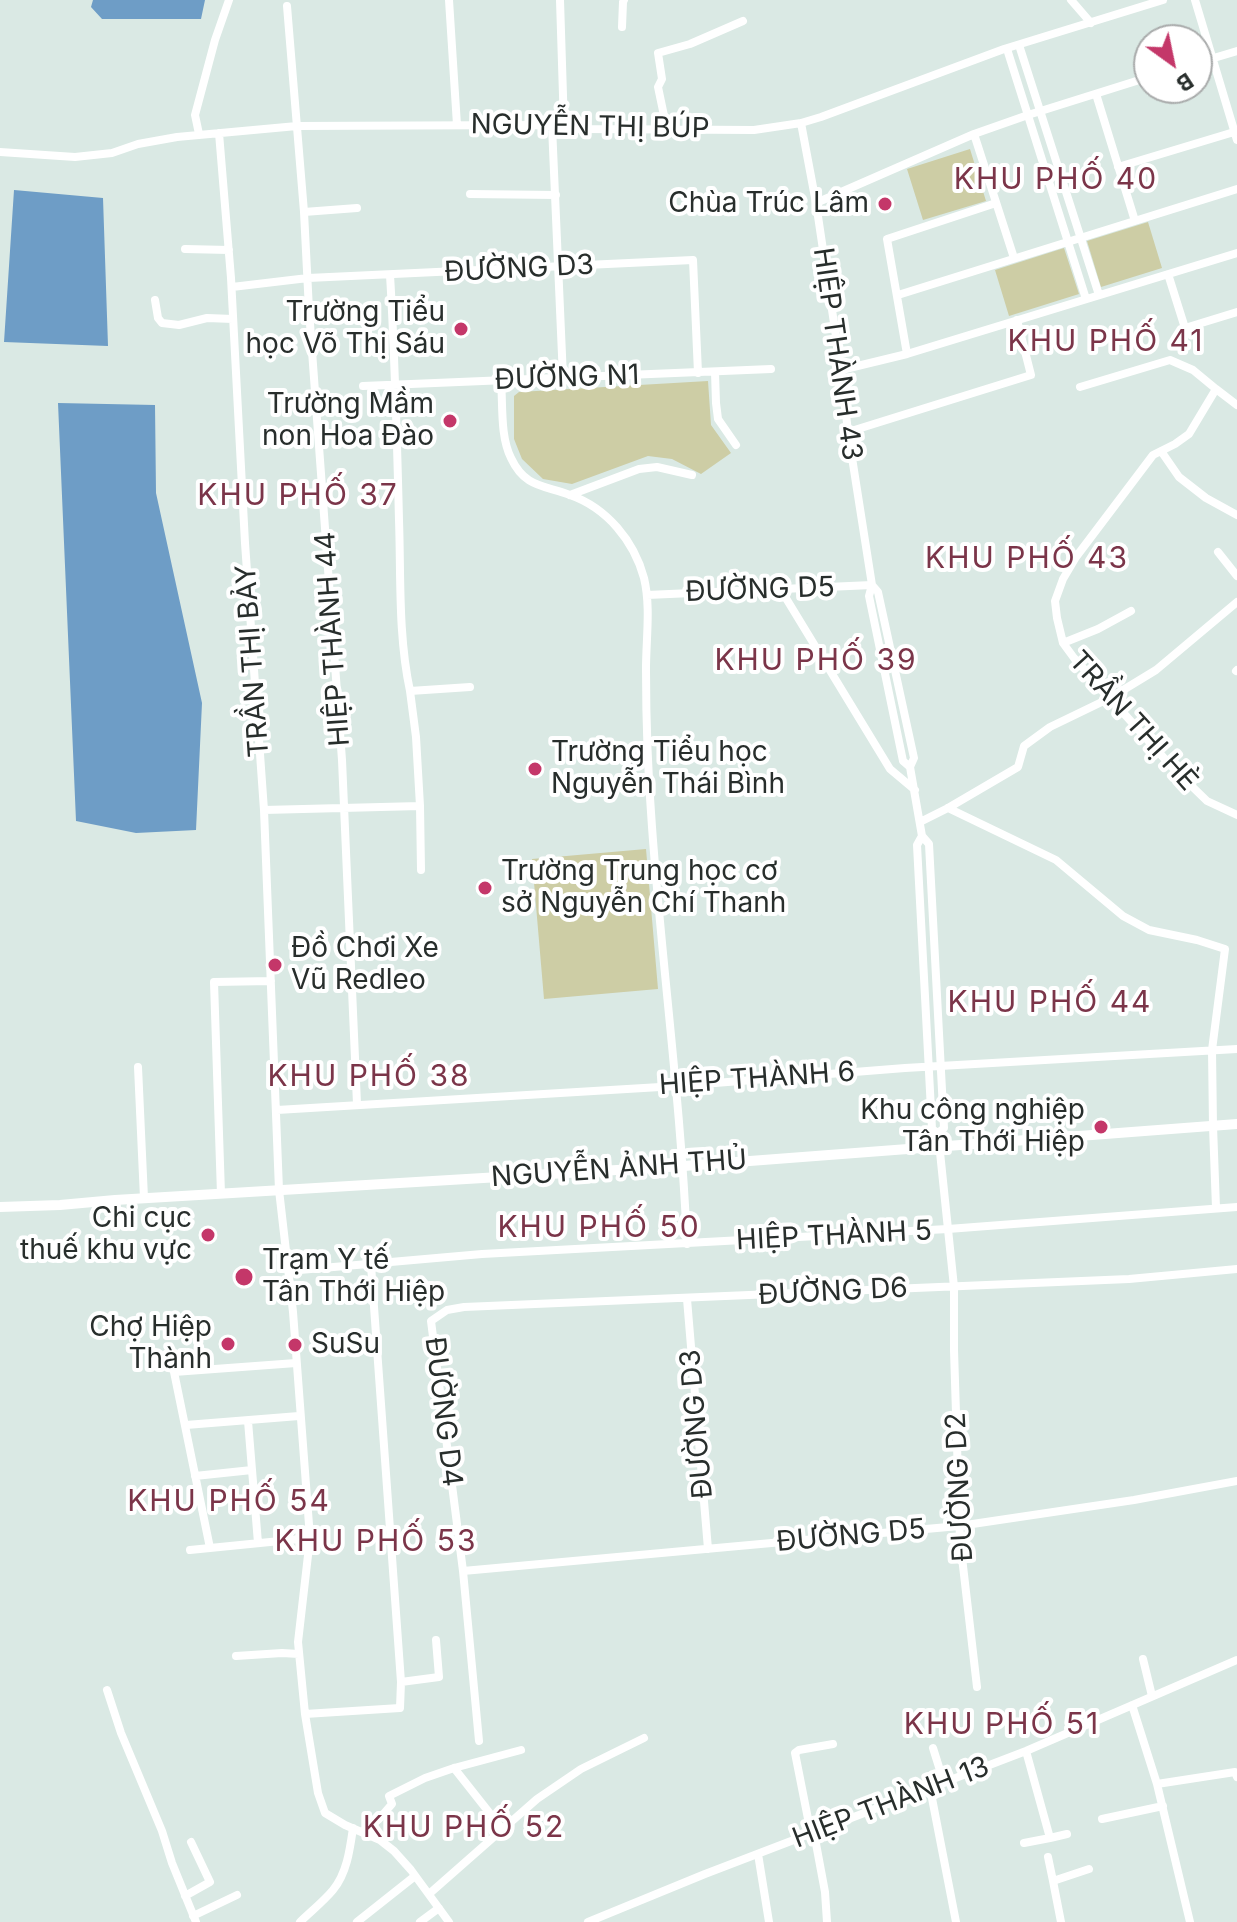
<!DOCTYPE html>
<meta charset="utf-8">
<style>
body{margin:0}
#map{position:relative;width:1237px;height:1922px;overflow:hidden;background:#dae9e4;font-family:Inter,sans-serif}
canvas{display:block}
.north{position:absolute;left:1133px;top:24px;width:80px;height:80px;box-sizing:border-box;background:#fff;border:2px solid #a9abab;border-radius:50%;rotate:147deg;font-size:22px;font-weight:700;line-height:32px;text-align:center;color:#282e2c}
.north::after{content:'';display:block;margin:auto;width:28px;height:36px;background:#c43769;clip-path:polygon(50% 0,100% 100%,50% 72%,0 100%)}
</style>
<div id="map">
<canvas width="1237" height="1922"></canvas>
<div class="north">B</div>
</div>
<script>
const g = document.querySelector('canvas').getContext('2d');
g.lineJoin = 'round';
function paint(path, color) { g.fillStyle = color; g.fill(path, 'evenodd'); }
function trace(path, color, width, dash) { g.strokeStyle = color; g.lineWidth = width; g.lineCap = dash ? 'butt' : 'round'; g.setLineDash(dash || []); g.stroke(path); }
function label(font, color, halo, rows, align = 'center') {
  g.font = font + ' Inter,sans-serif'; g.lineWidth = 8; g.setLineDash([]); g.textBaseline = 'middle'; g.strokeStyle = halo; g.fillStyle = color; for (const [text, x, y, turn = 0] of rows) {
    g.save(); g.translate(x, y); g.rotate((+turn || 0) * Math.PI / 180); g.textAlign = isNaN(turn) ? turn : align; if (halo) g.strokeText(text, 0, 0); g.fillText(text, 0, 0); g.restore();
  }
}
paint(new Path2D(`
 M 970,149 L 986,201 L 923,220 L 907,169 Z
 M 1148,222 L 1162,268 L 1101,287 L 1087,241 Z
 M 1064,248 L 1079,294 L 1009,316 L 995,270 Z
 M 708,381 L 711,425 L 731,453 L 701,474 L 672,459 L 648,456 L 572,484 L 543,479 L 522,459 L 514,439 L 514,396 L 519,392 Z
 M 646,849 L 658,989 L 544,999 L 532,859 Z`), '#cdcda5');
paint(new Path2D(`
 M 93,0 L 205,0 L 201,19 L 102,19 L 91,7 Z
 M 14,190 L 103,198 L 108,346 L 4,342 Z
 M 58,403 L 155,405 L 156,493 L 202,703 L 196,830 L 136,833 L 76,821 Z`), '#6e9dc6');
trace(new Path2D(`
 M 449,0 L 457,125
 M 560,0 L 564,127
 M 1071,0 L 1091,23
 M 1195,0 L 1237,140
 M 287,6 L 304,212 L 309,310 L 342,760 L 357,1104
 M 622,27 L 623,2 L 624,0
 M 1019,45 L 1099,295
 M 1007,49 L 1086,299
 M 1197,63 L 1237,51
 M 1096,94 L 1135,221
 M 801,123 L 816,203 L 841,370 L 848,432 L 872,585 L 878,592 L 914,758 L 910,767 L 922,836 L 929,844 L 944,1128 L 938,1133
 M 552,126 L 563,378
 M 667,130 L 658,87 L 662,79 L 658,53 L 690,44 L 743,21
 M 219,133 L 231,278 L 245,543 L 264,810 L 279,1190 L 293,1312 L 310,1538 L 298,1642 L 305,1714 L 318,1793 L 325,1813 L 345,1825 L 380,1840 L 394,1851 L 411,1870 L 449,1922
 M 199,134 L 195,115 L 215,40 L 229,0
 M 974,134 L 1014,258
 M 0,152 L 75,157 L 112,153 L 138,144 L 177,137 L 297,126 L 537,125 L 583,129 L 754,130 L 801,123 L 821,117 L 1004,49 L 1163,0
 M 1118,167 L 1234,132
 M 470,194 L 556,195
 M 816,203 L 974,134 L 1028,115 L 1149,77
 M 304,212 L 357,208
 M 185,249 L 229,250
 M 1168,274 L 1185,328 L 1237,312
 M 390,275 C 395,356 397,438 399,520 C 401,577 398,635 410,691 L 470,687
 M 232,287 L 308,278 L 693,260 L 698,373
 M 898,295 L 1237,189
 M 155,300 L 158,318 L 162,323 L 179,325 L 207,318 L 233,319
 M 907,354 L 887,239 L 996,203
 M 841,370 L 907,354 L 1237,253
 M 715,372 L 716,403 L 718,419 L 736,445
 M 501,381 C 503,405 500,436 511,458 C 525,488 544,485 570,495 C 607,508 634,541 644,578 C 651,607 646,639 646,669 C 646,721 648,775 652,827 C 662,966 681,1104 687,1244
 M 363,386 L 771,369
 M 1080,387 L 1170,360 L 1193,370 L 1216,389 L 1189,434 L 1175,444 L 1153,455 L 1076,557 L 1063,579 L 1055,601 L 1057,618 L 1063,643 L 1074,658 L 1172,767 L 1207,801 L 1237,815
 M 1216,389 L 1237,405
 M 848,432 L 1031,375 L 1017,320
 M 1161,451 L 1179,477 L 1206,498 L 1237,515
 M 570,495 L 639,469 L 657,467 L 692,475
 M 1218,552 L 1237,576
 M 872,585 L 869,596 L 903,761 L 910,767
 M 781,590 L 890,769 L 915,790
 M 647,595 L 872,585
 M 1063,643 L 1098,629 L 1131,611
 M 1236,671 L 1237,670
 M 410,691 L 416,737 L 420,806
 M 948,808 L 1056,860 L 1123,916 L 1149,930 L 1197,940 L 1225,949 L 1212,1050 L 1213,1126 L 1216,1208
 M 264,810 L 420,806 L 421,870
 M 920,822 L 948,808 L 1018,767 L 1024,746 L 1050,727 L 1110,698 L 1156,670 L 1237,602
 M 922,836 L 917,845 L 932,1129 L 938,1133 L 954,1287 L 954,1350 L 960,1540 L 977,1687
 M 138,1067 L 144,1198
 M 277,1110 L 677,1086 L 905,1068 L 1237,1049
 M 221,1194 L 214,982 L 271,981
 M 288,1271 L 482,1254 L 948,1229 L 1237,1207
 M 687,1299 L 708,1549
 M 248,1421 L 258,1543
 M 186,1425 L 299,1416
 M 195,1476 L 252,1470
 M 210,1548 L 174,1372 L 296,1363
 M 190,1550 L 310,1538
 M 463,1571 L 959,1526 L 1134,1500 L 1237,1481
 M 236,1656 L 282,1653 L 299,1654
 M 1143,1659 L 1152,1696
 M 401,1682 L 439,1677 L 436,1640
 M 107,1690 L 121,1733 L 162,1831 L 172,1863 L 196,1922
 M 1132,1705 L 1157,1784 L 1190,1922
 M 305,1714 L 400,1708 L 401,1682 L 371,1265
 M 479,1741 L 463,1571 L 431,1321 L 447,1310 L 464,1307 L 1129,1279 L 1237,1269
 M 933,1748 L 944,1783
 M 454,1768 L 503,1830
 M 1157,1784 L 1235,1772 L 1237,1777
 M 930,1788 L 956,1922
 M 1102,1819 L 1163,1806
 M 362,1832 L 379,1819 L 392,1804 L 389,1796 L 425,1778 L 454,1768 L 521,1750
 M 814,1833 L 825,1892 L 827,1922
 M 811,1834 L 795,1753 L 799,1750 L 833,1744
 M 1050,1838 L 1067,1834
 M 1024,1843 L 1050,1838 L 1026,1751
 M 758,1854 L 769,1922
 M 1048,1857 L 1053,1881
 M 429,1894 L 537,1799 L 581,1769 L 644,1738
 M 185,1896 L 210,1882 L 191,1842
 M 193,1916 L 237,1895
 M 300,1922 C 310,1912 323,1902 333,1890 C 347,1873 350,1849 353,1828
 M 357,1922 L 415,1876
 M 420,1922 L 439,1908
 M 588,1922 L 705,1874 L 1026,1751 L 1237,1660
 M 1061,1922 L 1053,1881 L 1089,1869`), '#fff', 8);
trace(new Path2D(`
 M 0,1207 L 60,1205 L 115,1200 L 684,1166 L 1237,1124`), '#fff', 10);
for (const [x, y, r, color] of [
 [885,204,8,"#c43769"],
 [461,329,8,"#c43769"],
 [450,421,8,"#c43769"],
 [535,769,8,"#c43769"],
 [485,888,8,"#c43769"],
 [275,965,8,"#c43769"],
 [1101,1127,8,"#c43769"],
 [208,1235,8,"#c43769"],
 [244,1277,10,"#c43769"],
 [228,1344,8,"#c43769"],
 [295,1345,8,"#c43769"]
]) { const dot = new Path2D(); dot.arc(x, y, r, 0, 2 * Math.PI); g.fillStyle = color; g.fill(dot); trace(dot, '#fff', 3); }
label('28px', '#282e2c', '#fff', [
 ["NGUYỄN THỊ BÚP",590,127,1],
 ["ĐƯỜNG D3",519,269,-3],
 ["HIỆP THÀNH 43",837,354,82],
 ["ĐƯỜNG N1",567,378,-2],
 ["ĐƯỜNG D5",760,590,-2],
 ["HIỆP THÀNH 44",333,639,-94],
 ["TRẦN THỊ BẢY",253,661,-94],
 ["TRẦN THỊ HÈ",1133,721,48],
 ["HIỆP THÀNH 6",757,1079,-4],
 ["NGUYỄN ẢNH THỦ",619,1169,-4],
 ["HIỆP THÀNH 5",834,1236,-3],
 ["ĐƯỜNG D6",833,1292,-3],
 ["ĐƯỜNG D4",443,1412,83],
 ["ĐƯỜNG D3",697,1424,-95],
 ["ĐƯỜNG D2",960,1487,-93],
 ["ĐƯỜNG D5",851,1536,-5],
 ["HIỆP THÀNH 13",891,1803,-21]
]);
label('28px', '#282e2c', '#fff', [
 ["Chùa Trúc Lâm",869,204],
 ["Trường Tiểu",445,313],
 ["học Võ Thị Sáu",445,345],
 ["Trường Mầm",434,405],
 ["non Hoa Đào",434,437],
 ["Trường Tiểu học",551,753,"left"],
 ["Nguyễn Thái Bình",551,785,"left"],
 ["Trường Trung học cơ",501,872,"left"],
 ["sở Nguyễn Chí Thanh",501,904,"left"],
 ["Đồ Chơi Xe",291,949,"left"],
 ["Vũ Redleo",291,981,"left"],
 ["Khu công nghiệp",1085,1111],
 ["Tân Thới Hiệp",1085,1143],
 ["Chi cục",192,1219],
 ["thuế khu vực",192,1251],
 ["Trạm Y tế",262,1261,"left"],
 ["Tân Thới Hiệp",262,1293,"left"],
 ["Chợ Hiệp",212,1328],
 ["Thành",212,1360],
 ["SuSu",311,1345,"left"]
], 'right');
g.letterSpacing = '2px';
label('30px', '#7b3549', '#fff', [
 ["KHU PHỐ 40",1056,180],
 ["KHU PHỐ 41",1106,342],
 ["KHU PHỐ 37",298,496],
 ["KHU PHỐ 43",1027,559],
 ["KHU PHỐ 39",816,661],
 ["KHU PHỐ 44",1050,1003],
 ["KHU PHỐ 38",369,1077],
 ["KHU PHỐ 50",599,1228],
 ["KHU PHỐ 54",229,1502],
 ["KHU PHỐ 53",376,1542],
 ["KHU PHỐ 51",1002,1725],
 ["KHU PHỐ 52",464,1828]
]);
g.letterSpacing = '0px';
</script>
